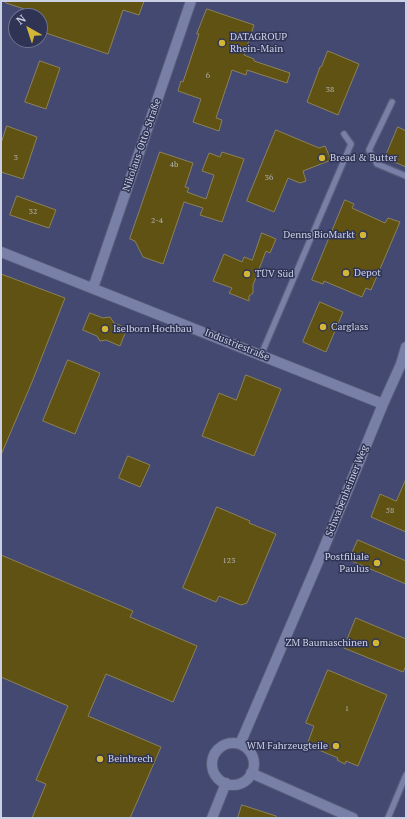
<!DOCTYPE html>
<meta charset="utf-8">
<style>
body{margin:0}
#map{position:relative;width:407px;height:819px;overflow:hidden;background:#393e61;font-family:"PT Serif",serif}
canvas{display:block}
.frame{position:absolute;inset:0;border:2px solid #ccd0e5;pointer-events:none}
.north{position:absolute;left:8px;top:8px;width:40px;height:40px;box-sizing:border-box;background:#2f3455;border:1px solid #6e728f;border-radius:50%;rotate:321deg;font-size:11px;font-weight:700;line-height:16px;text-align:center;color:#ccd0e5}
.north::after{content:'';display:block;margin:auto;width:14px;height:18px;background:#d3b635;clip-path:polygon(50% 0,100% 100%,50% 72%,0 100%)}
</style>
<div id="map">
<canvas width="407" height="819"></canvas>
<div class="frame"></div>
<div class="north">N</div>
</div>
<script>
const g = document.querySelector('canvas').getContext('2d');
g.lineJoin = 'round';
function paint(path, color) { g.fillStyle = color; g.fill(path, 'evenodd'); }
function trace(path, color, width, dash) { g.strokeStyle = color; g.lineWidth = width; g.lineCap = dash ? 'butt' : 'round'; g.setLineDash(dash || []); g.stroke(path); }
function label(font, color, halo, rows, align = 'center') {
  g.font = font + ' "PT Serif",serif'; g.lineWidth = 3; g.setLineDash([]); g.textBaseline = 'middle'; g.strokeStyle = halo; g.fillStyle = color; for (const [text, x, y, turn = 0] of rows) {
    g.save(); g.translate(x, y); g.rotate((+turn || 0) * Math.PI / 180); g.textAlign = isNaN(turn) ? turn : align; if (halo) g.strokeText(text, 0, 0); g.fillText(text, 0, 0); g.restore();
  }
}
paint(new Path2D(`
 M 1,1 L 406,1 L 406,818 L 1,818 ZM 16,16 L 40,16 L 40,40 L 16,40 Z`), '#434971');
const building = new Path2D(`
 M 6,1 L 144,1 L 139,15 L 123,10 L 108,54 L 40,31 L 40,14 L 6,3 Z
 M 207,9 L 254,25 L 244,55 L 254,59 L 254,61 L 290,73 L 287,83 L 247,70 L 246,75 L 232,70 L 216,118 L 222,120 L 219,131 L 193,122 L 201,99 L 178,91 L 181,81 L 183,82 L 199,34 L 197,34 Z
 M 328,51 L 359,64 L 338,115 L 307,102 L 320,67 L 321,67 Z
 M 40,61 L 60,68 L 46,109 L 25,102 Z
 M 7,126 L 37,137 L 23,179 L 1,172 L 1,144 Z
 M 398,127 L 406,131 L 406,167 L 385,158 Z
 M 276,130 L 319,148 L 325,146 L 331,160 L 303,171 L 306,181 L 300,183 L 288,178 L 274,212 L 247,201 Z
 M 160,152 L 193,163 L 185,187 L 189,188 L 187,192 L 206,199 L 214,175 L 202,171 L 209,153 L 220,157 L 222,152 L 244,159 L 222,222 L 200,215 L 203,208 L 184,202 L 163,264 L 143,257 L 135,241 L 130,239 Z
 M 17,196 L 56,210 L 49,228 L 10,215 Z
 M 345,200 L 354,204 L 352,208 L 385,223 L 388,218 L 400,222 L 371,290 L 366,288 L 362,297 L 324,281 L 323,284 L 312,280 Z
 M 262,233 L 276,239 L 270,253 L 266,251 L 253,285 L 253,293 L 249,296 L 249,301 L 229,293 L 232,288 L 213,281 L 224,254 L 242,262 L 244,257 L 252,260 Z
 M 1,274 L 65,298 L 32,382 L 1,455 Z
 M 320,302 L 343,312 L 326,352 L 303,342 Z
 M 90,313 L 103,318 L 110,317 L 114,323 L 127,328 L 120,346 L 106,340 L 100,341 L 97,336 L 83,330 Z
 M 68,360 L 100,373 L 75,434 L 43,421 Z
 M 246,375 L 281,389 L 254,456 L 202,436 L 219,393 L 236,400 Z
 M 128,456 L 150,465 L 140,487 L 119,478 Z
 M 406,479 L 406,532 L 371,517 L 380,494 L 396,501 Z
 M 217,507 L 250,521 L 249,523 L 276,534 L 247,603 L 241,605 L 219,596 L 216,602 L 183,588 Z
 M 358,540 L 406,561 L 406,584 L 349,560 Z
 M 1,555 L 133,611 L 130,617 L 197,646 L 173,702 L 106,674 L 88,716 L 161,747 L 130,818 L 32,818 L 46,784 L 36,780 L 68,706 L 1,677 Z
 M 356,618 L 406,639 L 406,666 L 403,672 L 344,648 Z
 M 328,670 L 387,695 L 358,766 L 346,761 L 345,764 L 337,760 L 338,758 L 307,745 L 314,726 L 306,723 Z
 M 242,805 L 276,816 L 276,818 L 238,818 Z`);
paint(building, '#605212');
trace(building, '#8b8158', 1);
const lane = new Path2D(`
 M 392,102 L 369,150 L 377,164 L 406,176
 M 261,355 L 351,144 L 344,134
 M 388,818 L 406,775`);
const street = new Path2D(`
 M 1,252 L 383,404
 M 93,288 L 191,1
 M212 764a21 21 0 1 1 42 0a21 21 0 1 1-42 0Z
 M 240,744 L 321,555 L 383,404 L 401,364 L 406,347
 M 251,773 L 353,818
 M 212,818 L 226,783`);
trace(lane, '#575c78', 8);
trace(street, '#575c78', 12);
trace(lane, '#7980a7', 5.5);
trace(street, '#7980a7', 10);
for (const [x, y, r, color] of [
 [222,43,4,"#d3b635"],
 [322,158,4,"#d3b635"],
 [363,235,4,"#d3b635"],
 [346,273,4,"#d3b635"],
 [247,274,4,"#d3b635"],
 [323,327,4,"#d3b635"],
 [105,329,4,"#d3b635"],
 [377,563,4,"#d3b635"],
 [376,643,4,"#d3b635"],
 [336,746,4,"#d3b635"],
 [100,759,4,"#d3b635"]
]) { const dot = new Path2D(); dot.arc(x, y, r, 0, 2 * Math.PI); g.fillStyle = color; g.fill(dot); trace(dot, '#2f3455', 1.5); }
label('8px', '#b1b0b0', null, [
 ["6",208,76],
 ["38",330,90],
 ["3",16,158],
 ["4b",174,165],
 ["36",269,178],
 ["32",33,212],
 ["2-4",157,221],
 ["58",390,511],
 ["123",229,561],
 ["1",347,709]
]);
label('10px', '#ccd0e5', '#2f3455', [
 ["DATAGROUP",230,37],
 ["Rhein-Main",230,49],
 ["Bread & Butter",330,158],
 ["Denns BioMarkt",355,235,"right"],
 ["Depot",354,273],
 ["TÜV Süd",255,274],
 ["Carglass",331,327],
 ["Iselborn Hochbau",113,329],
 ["Postfiliale",369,557,"right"],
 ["Paulus",369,569,"right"],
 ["ZM Baumaschinen",368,643,"right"],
 ["WM Fahrzeugteile",328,746,"right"],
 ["Beinbrech",108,759]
], 'left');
label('10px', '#ccd0e5', '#2f3455', [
 ["Nikolaus-Otto-Straße",142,145,-71],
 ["Industriestraße",237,345,22],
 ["Schwabenheimer Weg",347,491,-68]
]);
</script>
